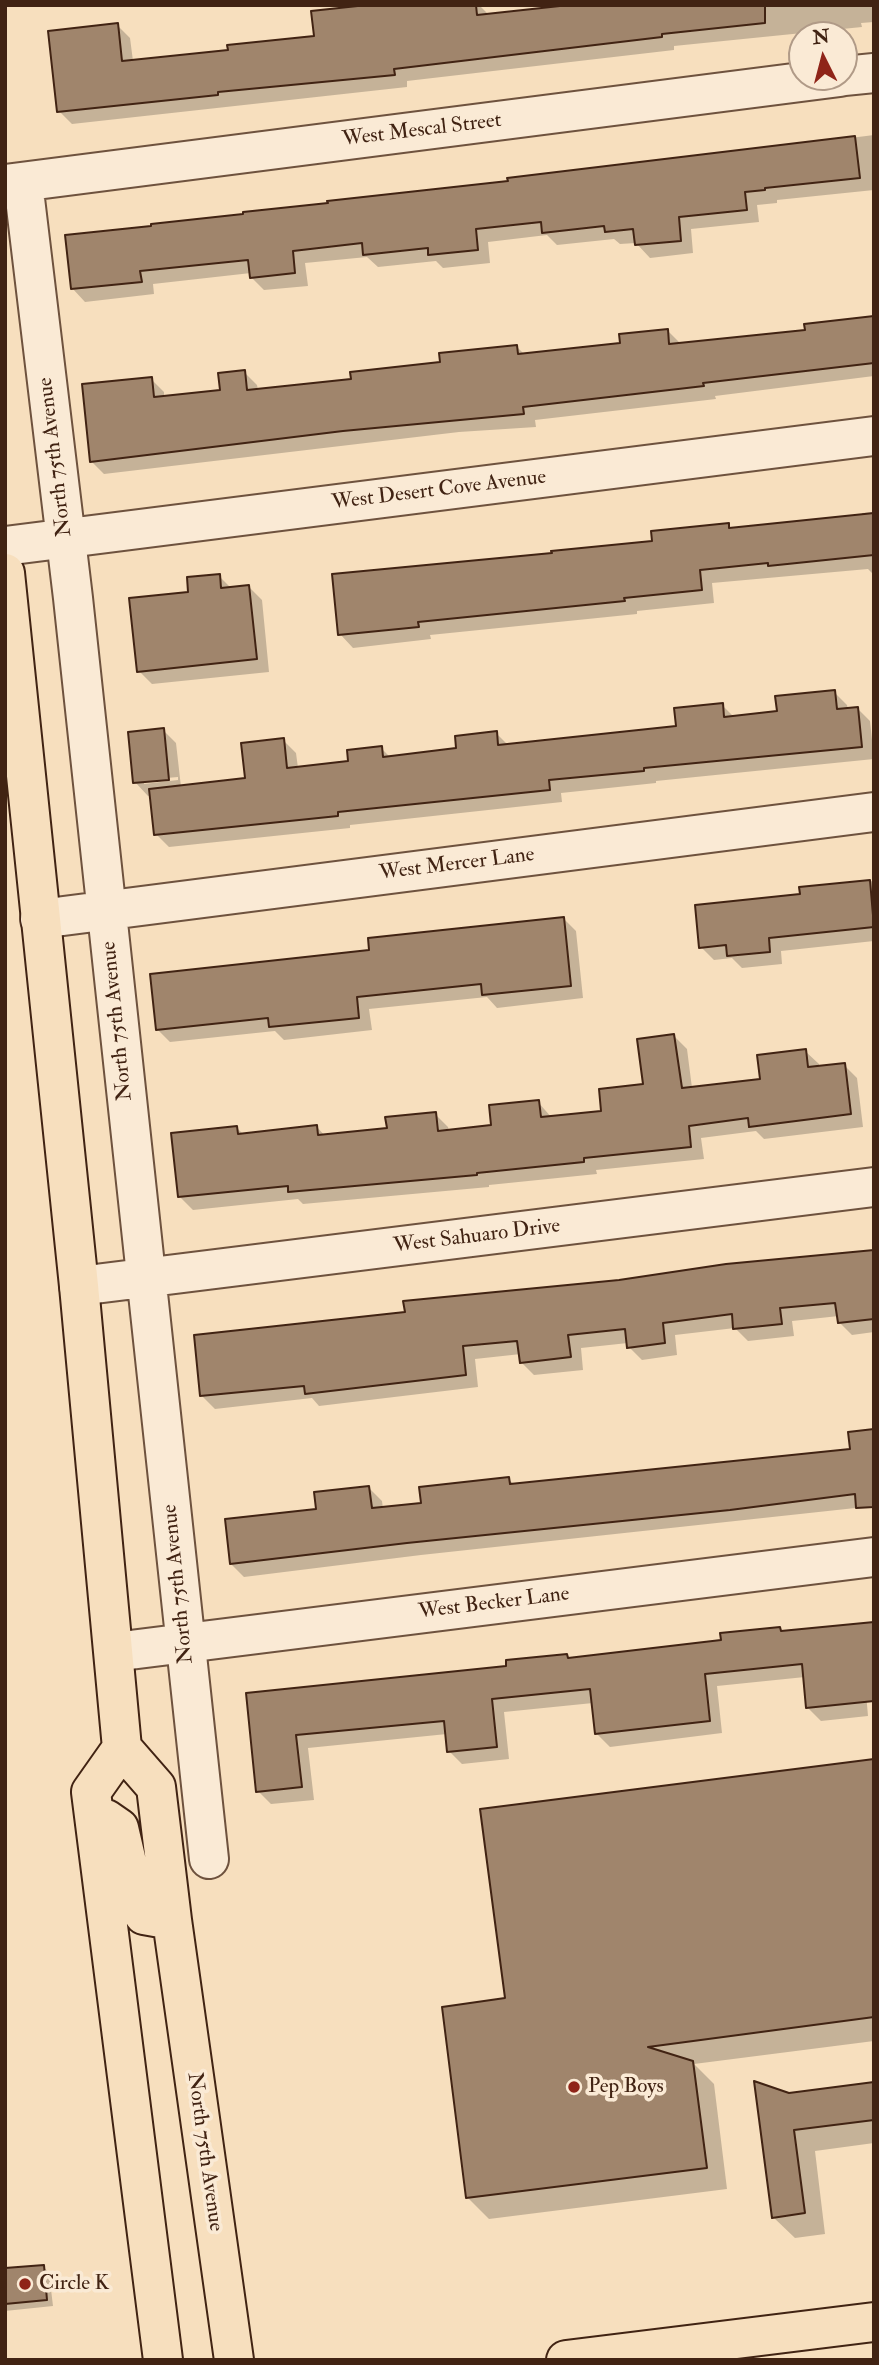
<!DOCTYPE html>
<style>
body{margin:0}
#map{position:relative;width:879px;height:2365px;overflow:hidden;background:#f7dfbe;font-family:"IM FELL Double Pica",serif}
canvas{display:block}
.frame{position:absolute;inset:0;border:7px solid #412313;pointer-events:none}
.north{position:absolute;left:788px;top:21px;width:70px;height:70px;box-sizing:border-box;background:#faead5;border:2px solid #b09a87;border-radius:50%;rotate:354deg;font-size:19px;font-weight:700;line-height:28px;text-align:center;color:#412313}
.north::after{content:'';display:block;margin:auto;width:24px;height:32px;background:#8f2418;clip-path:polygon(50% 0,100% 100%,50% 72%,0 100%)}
</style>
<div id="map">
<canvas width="879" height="2365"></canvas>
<div class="frame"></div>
<div class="north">N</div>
</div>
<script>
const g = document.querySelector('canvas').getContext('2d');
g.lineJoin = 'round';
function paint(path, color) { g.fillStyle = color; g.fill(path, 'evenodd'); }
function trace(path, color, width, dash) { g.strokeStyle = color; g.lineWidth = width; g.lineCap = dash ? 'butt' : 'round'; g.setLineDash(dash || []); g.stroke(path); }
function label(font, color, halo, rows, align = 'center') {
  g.font = font + ' "IM FELL Double Pica",serif'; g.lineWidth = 7; g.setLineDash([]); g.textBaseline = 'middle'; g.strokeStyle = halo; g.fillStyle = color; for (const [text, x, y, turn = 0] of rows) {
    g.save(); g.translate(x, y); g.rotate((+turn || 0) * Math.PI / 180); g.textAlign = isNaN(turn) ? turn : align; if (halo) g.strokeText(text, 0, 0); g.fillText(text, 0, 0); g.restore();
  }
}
paint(new Path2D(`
 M 439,5 L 479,5 L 489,15 L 586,5 L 874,5 L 874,22 L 861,23 L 862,27 L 674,46 L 674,50 L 407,81 L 407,87 L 72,124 L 59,111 L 117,25 L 130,38 L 133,61 L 230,51 L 316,37 Z
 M 874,135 L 874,190 L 777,200 L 777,203 L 757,205 L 759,222 L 691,229 L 693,253 L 650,258 L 636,243 L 620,244 L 614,239 L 557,245 L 547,235 L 488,242 L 490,263 L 443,268 L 436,261 L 378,267 L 367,257 L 305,263 L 308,286 L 264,290 L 251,277 L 251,273 L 153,284 L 154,294 L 85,302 L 72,288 L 67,237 Z
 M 874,318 L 874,376 L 715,396 L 716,399 L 535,420 L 536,427 L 459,432 L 104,474 L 91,461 L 151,379 L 164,392 L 164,398 L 222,392 L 244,372 L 257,385 L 258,390 L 353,380 L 517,347 L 525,355 L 622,345 L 667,330 L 681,344 L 807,331 Z
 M 874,512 L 874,575 L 868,569 L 712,583 L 714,603 L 637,611 L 637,614 L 430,635 L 431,639 L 353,648 L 340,634 L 554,555 L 654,542 L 728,525 L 732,529 L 862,516 L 862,513 Z
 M 219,576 L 232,589 L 249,587 L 262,600 L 269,672 L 152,684 L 139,671 L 190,593 Z
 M 834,692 L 847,705 L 848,709 L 857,708 L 870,721 L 874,759 L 656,781 L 656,783 L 561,793 L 562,802 L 350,825 L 350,828 L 169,847 L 156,834 L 152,795 L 148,796 L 135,782 L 163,730 L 176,743 L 181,787 L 247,779 L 283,740 L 296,753 L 298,768 L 350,763 L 381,748 L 390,757 L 458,750 L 496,733 L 509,746 L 678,727 L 722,705 L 735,718 L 779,713 ZM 178,777 L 178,780 L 144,784 L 144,780 Z
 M 874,881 L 874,941 L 781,951 L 782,964 L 742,968 L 732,958 L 714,960 L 701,947 L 802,896 L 801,889 Z
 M 563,918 L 576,931 L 583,998 L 497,1008 L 487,997 L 369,1009 L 372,1030 L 284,1040 L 275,1031 L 170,1042 L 157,1029 Z
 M 674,1036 L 687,1049 L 692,1088 L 762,1080 L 805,1051 L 819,1064 L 819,1068 L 844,1065 L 857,1078 L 863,1127 L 764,1139 L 756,1131 L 701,1138 L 704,1159 L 596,1170 L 597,1174 L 489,1185 L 489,1187 L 303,1204 L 298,1199 L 193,1210 L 180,1197 L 237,1128 L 244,1135 L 317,1127 L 325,1136 L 388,1129 L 435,1114 L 448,1127 L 449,1131 L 493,1127 L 538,1102 L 552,1118 L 603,1112 L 645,1086 Z
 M 874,1259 L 874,1332 L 852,1335 L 839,1322 L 839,1316 L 792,1321 L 794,1336 L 748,1341 L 735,1328 L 675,1335 L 677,1355 L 642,1360 L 629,1347 L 628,1343 L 581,1348 L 583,1370 L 534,1375 L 521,1362 L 521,1354 L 475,1359 L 478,1387 L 319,1406 L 312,1398 L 215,1409 L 202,1396 Z
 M 852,1451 L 874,1506 L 421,1555 L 244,1577 L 231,1564 L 318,1511 L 369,1488 L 382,1501 L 383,1509 L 423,1504 L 508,1479 L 515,1485 Z
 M 779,1628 L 866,1693 L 868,1716 L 821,1721 L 808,1708 L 805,1677 L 717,1686 L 722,1733 L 610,1747 L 597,1734 L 593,1703 L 504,1712 L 509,1759 L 462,1764 L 449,1751 L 447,1734 L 308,1748 L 314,1800 L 271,1804 L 258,1791 L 248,1695 L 508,1668 L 567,1656 L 571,1660 L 722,1641 Z
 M 874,1761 L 874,2041 L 694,2064 L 714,2084 L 727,2189 L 489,2219 L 467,2197 L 507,2000 Z
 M 874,2084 L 874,2143 L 815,2151 L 825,2234 L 795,2238 L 773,2217 L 789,2095 Z
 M 43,2266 L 49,2273 L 53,2306 L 5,2311 L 5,2270 Z`), '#0003');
const building = new Path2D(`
 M 367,5 L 476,5 L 477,15 L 569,5 L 765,5 L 765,23 L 662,34 L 662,37 L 394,69 L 395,75 L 218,92 L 218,95 L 57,112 L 48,31 L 118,23 L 122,61 L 228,50 L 227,45 L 314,36 L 311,11 Z
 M 855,136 L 860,178 L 765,188 L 765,190 L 745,192 L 747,210 L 679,217 L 681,241 L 635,245 L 633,229 L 605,232 L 604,226 L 542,233 L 541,222 L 476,229 L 478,250 L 428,255 L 428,248 L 363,255 L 362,243 L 293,251 L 295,273 L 250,278 L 248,260 L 140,271 L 142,282 L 71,289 L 65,235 L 151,226 L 151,224 L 243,214 L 243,212 L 328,203 L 327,201 L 508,181 L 507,178 Z
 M 874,316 L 874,363 L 703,383 L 704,386 L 523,407 L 524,414 L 343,431 L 90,462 L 82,384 L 152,377 L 154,397 L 220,390 L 218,373 L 245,370 L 247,390 L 351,379 L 350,372 L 440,362 L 439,353 L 517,345 L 518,354 L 620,343 L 619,334 L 668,329 L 669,344 L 805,330 L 804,324 Z
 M 874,513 L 874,555 L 768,566 L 768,563 L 700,570 L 702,590 L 624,598 L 625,601 L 418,622 L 419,627 L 338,635 L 332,574 L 552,553 L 551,551 L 652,541 L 651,531 L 729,523 L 729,528 Z
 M 220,574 L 221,588 L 249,585 L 257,659 L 137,672 L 129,598 L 188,592 L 187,577 Z
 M 835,690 L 837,709 L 858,707 L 862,747 L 644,768 L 644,771 L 549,780 L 550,790 L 338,812 L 338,816 L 154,835 L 149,789 L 245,778 L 241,743 L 284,738 L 287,768 L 348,761 L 347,750 L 382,746 L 383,757 L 456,748 L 455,736 L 497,731 L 498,745 L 676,726 L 674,708 L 723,703 L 724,717 L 777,711 L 775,696 Z
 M 164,728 L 169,780 L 133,783 L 128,732 Z
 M 870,880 L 874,927 L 769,938 L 770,952 L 727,956 L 726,945 L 699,948 L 695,905 L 800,894 L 799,887 Z
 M 564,917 L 571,986 L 482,995 L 481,984 L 357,997 L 359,1018 L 269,1027 L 268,1018 L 156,1030 L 150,974 L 369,950 L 368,938 Z
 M 674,1034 L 682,1088 L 760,1079 L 757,1055 L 806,1049 L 808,1067 L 845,1063 L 851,1114 L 749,1127 L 748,1118 L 689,1126 L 691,1147 L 584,1158 L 584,1162 L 477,1173 L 477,1175 L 288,1192 L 288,1186 L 178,1197 L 171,1133 L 237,1126 L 238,1134 L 317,1125 L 318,1135 L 387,1128 L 385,1117 L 436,1112 L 438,1131 L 491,1125 L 489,1105 L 539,1100 L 541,1117 L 601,1111 L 599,1089 L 643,1084 L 637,1039 Z
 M 874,1250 L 874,1319 L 838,1323 L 835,1303 L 780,1308 L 782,1324 L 733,1329 L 732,1314 L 663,1323 L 665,1343 L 627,1348 L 625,1329 L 568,1335 L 571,1357 L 520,1363 L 517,1341 L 463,1346 L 466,1375 L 305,1394 L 304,1386 L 200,1396 L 194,1335 L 405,1312 L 403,1301 L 619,1280 L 726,1264 Z
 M 874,1429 L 874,1507 L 856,1508 L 855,1494 L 730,1510 L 407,1543 L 230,1564 L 225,1519 L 316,1509 L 314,1492 L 369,1486 L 372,1508 L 421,1503 L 419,1487 L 509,1477 L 510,1484 L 850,1449 L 848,1432 Z
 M 874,1622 L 874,1701 L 806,1708 L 802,1664 L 705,1674 L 710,1721 L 595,1734 L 590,1689 L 492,1699 L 497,1747 L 447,1752 L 444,1721 L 296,1735 L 302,1787 L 256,1792 L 246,1693 L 506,1666 L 506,1660 L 567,1654 L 568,1658 L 721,1640 L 720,1633 L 780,1627 L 781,1631 Z
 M 874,1759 L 874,2017 L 648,2047 L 693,2061 L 707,2168 L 466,2198 L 442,2007 L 505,1998 L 480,1809 Z
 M 754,2081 L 789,2093 L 874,2082 L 874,2120 L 794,2130 L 805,2213 L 772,2218 Z
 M 44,2265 L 47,2300 L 5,2304 L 5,2268 Z`);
paint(building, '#a0856c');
trace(building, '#412313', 2);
const minor = new Path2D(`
 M 844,76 L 874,73
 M 23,182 L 73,598 L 209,1859
 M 5,184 L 840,77
 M 5,546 L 874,436
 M 40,919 L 874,812
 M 79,1286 L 874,1187
 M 114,1652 L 874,1557`);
const major = new Path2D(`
 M 5,573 L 79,1286 L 122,1748 L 156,1787 L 172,1920 L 234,2360
 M 122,1748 L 91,1792 L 163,2360
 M 106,1819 L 119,1828 L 137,1905 L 144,1915 L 172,1920
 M 566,2360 L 874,2322`);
trace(minor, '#6e523e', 42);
trace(major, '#412313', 42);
trace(minor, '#faead5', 38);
trace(major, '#f7dfbe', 38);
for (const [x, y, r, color] of [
 [574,2087,7,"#8f2418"],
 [25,2284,7,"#8f2418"]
]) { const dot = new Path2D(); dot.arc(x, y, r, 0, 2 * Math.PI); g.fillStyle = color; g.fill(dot); trace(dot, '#faead5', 2.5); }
label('21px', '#412313', '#faead5', [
 ["West Mescal Street",422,131,-7],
 ["North 75th Avenue",56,457,-97],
 ["West Desert Cove Avenue",439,491,-7],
 ["West Mercer Lane",457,865,-7],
 ["North 75th Avenue",118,1021,-96],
 ["West Sahuaro Drive",477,1237,-7],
 ["North 75th Avenue",179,1584,-96],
 ["West Becker Lane",494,1604,-7],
 ["North 75th Avenue",204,2152,82]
]);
label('21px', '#412313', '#faead5', [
 ["Pep Boys",588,2087],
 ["Circle K",39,2284]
], 'left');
</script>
